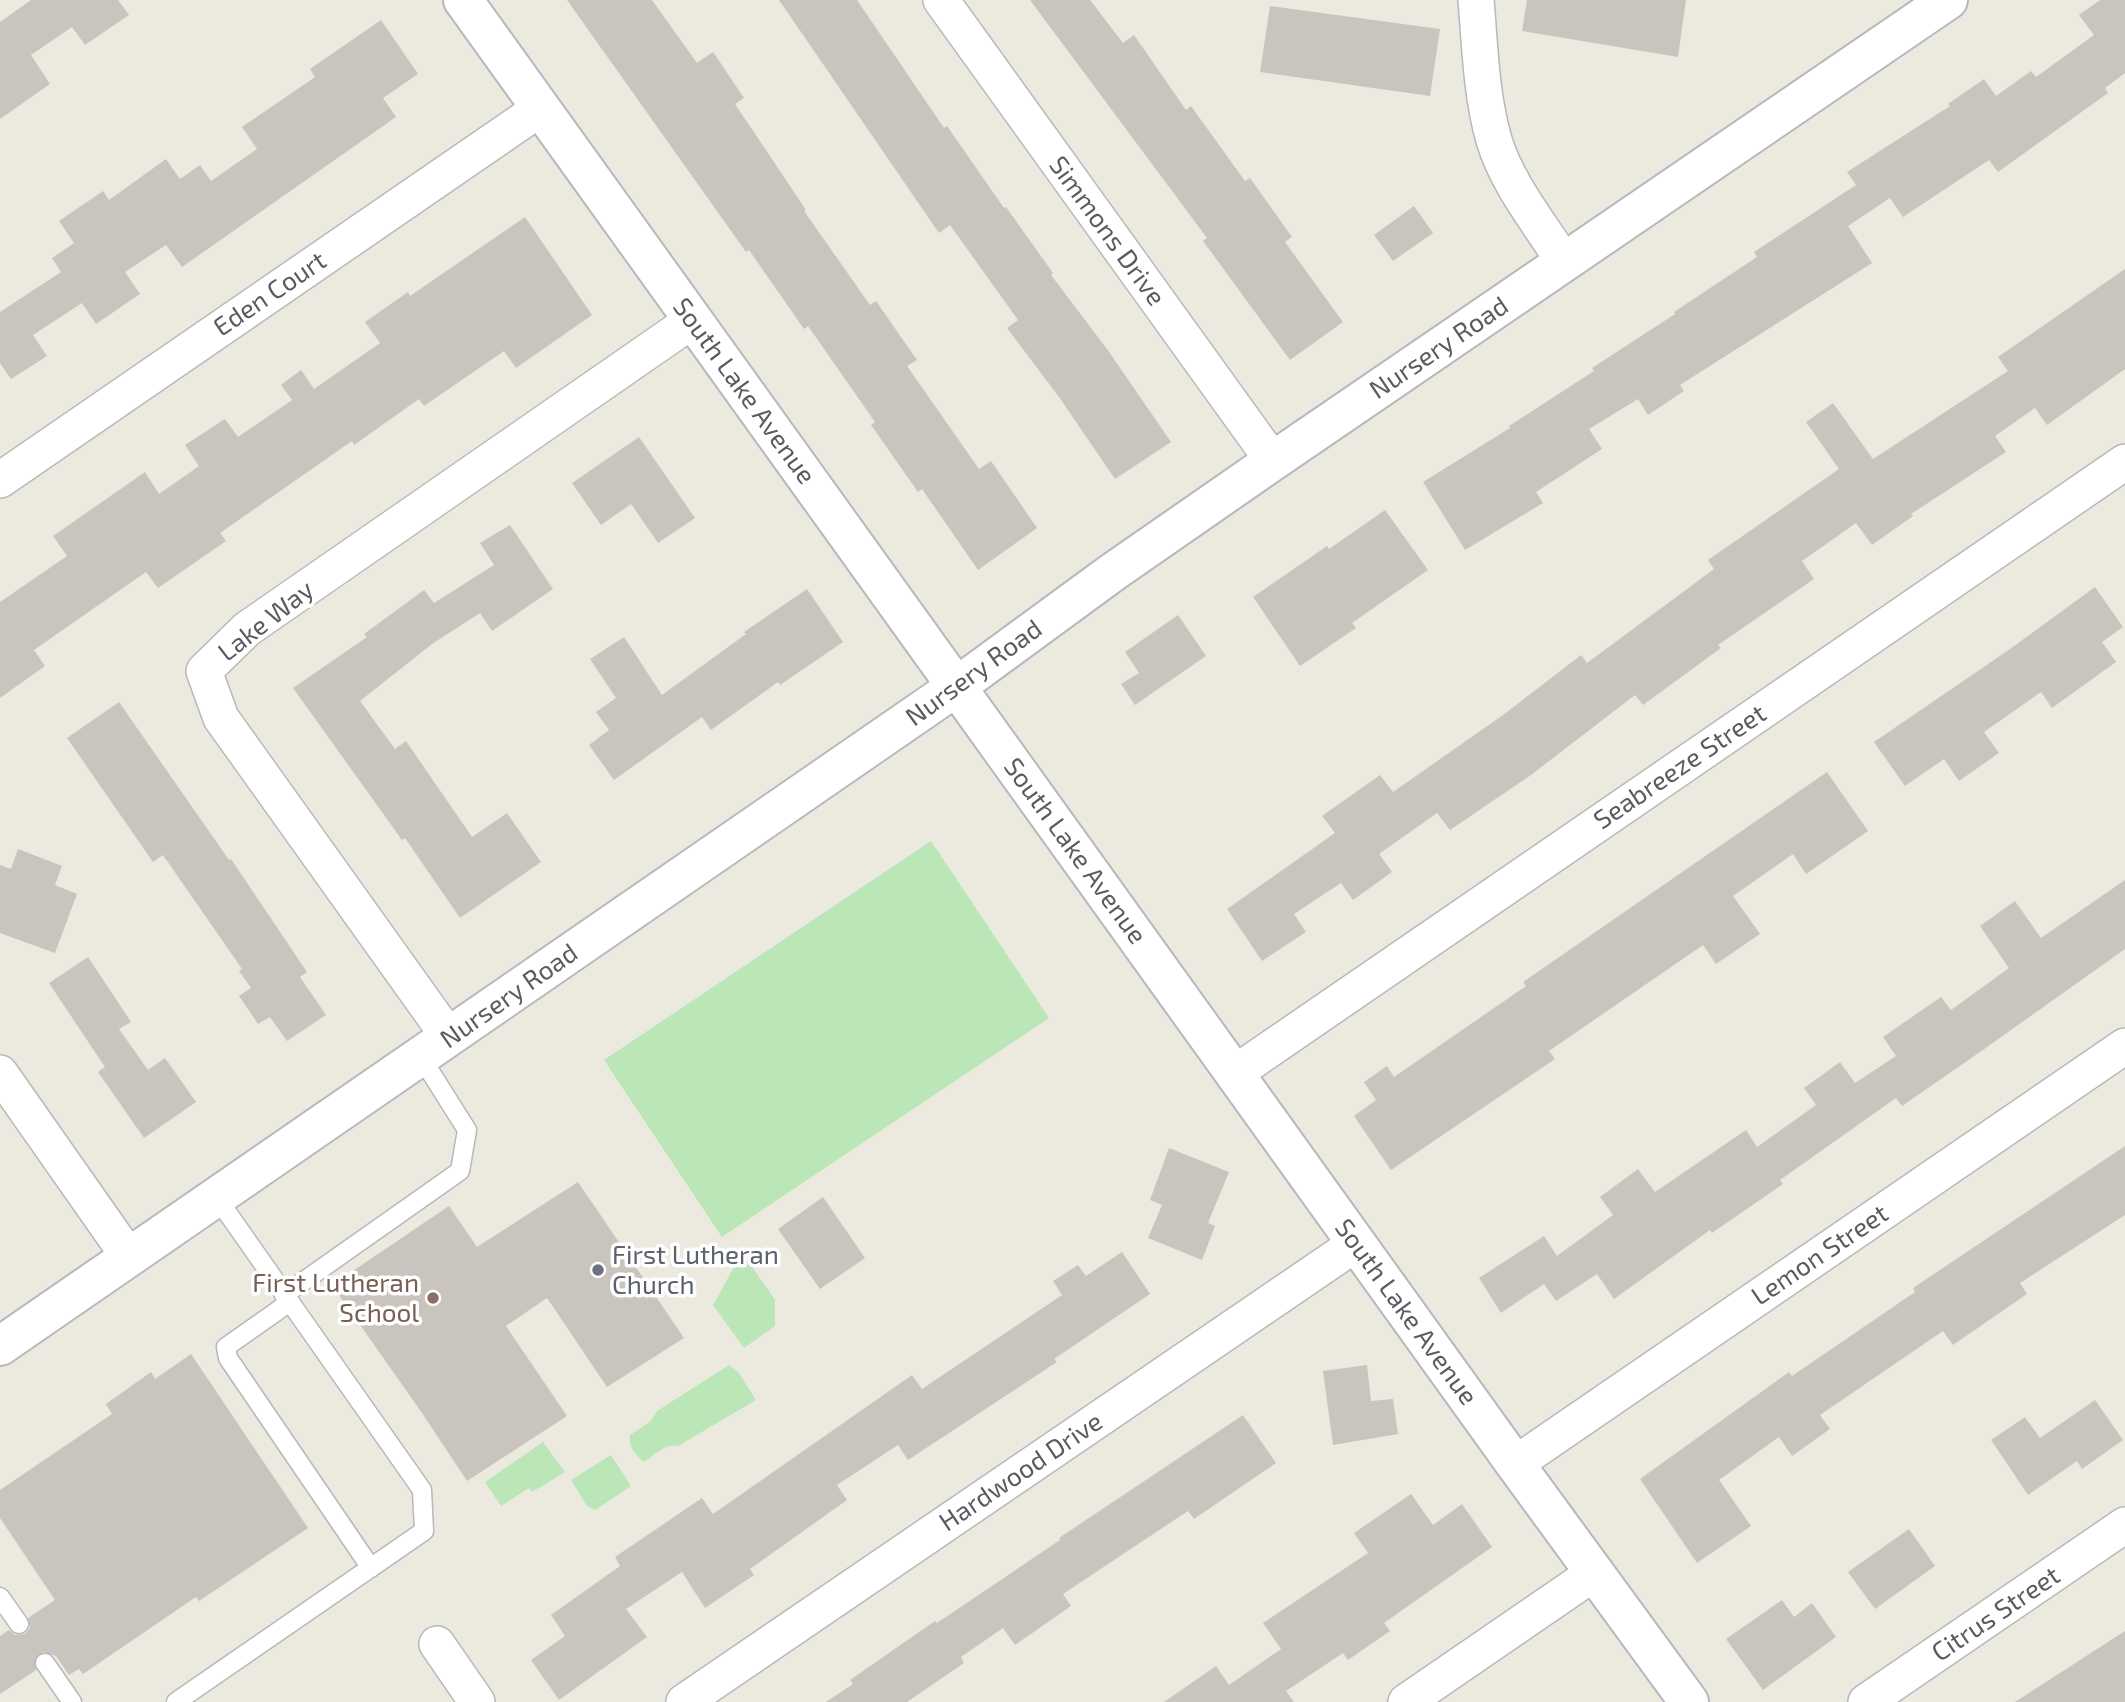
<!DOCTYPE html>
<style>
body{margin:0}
canvas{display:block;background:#ece9de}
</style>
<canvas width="2125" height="1702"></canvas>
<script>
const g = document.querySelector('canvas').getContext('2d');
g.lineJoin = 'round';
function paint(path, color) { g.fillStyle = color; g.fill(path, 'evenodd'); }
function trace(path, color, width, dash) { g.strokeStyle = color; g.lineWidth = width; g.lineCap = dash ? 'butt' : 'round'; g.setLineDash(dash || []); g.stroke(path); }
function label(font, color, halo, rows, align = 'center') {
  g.font = font + ' "Exo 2",sans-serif'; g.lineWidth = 7; g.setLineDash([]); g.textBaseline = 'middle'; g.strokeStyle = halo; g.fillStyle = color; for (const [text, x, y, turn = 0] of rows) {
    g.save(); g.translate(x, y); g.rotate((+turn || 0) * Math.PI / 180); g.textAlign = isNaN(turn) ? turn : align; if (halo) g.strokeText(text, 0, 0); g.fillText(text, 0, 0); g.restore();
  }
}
paint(new Path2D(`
 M 931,841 L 1049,1018 L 722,1237 L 604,1060 Z
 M 740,1256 L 746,1258 L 775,1300 L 775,1326 L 744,1348 L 713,1305 Z
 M 729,1365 L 739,1373 L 756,1400 L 678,1446 C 665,1443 654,1456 644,1462 C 635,1455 628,1446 630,1435 L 651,1421 L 657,1411 Z
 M 543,1442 L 565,1472 L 532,1492 L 529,1488 L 501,1506 L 485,1482 Z
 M 611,1455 L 631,1486 L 595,1510 L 587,1506 L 571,1480 Z`), '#bae6b8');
paint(new Path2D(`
 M 31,0 L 118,0 L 129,15 L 85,45 L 72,27 L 31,55 L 50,84 L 0,119 L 0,22 Z
 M 567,0 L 652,0 L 697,63 L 713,52 L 744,98 L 735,104 L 806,210 L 804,211 L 870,305 L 876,301 L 917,360 L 907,366 L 979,469 L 991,461 L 1037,528 L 978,570 L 922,489 L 918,492 L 871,425 L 875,422 L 808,326 L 804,329 L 749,250 L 746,252 Z
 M 779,0 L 857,0 L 944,128 L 947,126 L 1004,208 L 1006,207 L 1053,273 L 1051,275 L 1107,349 L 1171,442 L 1115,479 L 1059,397 L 1007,328 L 1018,320 L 950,225 L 939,233 Z
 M 1030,0 L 1090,0 L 1123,43 L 1134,35 L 1186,110 L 1191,106 L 1245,181 L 1250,178 L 1292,237 L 1285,242 L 1343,322 L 1290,360 L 1203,241 L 1207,238 Z
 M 1527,0 L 1686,0 L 1678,57 L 1522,31 Z
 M 2100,0 L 2125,0 L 2125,73 L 2105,88 L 2108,93 L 1998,172 L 1989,160 L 1903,217 L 1890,198 L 1848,226 L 1872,263 L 1680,385 L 1684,391 L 1648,415 L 1638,399 L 1589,429 L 1602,449 L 1536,492 L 1543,503 L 1465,550 L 1423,482 L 1510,428 L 1509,426 L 1594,371 L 1592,368 L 1675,314 L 1674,312 L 1757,257 L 1754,252 L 1856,185 L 1847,172 L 1950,106 L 1948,104 L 1984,79 L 1996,96 L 2031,71 L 2036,77 L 2094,35 L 2079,15 Z
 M 1270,6 L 1440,29 L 1430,96 L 1260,72 Z
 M 381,20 L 418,74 L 383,98 L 396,117 L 182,267 L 166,245 L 125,272 L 140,294 L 96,324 L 82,303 L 33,335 L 47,356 L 11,379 L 0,363 L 0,312 L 61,272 L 52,258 L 74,243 L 59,221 L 103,191 L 109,200 L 166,159 L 180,179 L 200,165 L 211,181 L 257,149 L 242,127 L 315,77 L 310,69 Z
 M 1414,206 L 1433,233 L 1393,261 L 1374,235 Z
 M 525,217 L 592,315 L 516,368 L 504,351 L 424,406 L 419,399 L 354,445 L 352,441 L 220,533 L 226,541 L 158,588 L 146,572 L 34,650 L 45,666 L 0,698 L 0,602 L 67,556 L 53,536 L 145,472 L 159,494 L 199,466 L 185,445 L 225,419 L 238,437 L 292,400 L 281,385 L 301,370 L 314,389 L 380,343 L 365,322 L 408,292 L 410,296 Z
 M 2125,269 L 2125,369 L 2047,425 L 2035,408 L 1995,436 L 2006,452 L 1911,514 L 1913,516 L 1872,545 L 1856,523 L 1802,561 L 1814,579 L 1718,645 L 1721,648 L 1643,705 L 1635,695 L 1531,775 L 1450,830 L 1437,813 L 1379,854 L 1392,872 L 1353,900 L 1341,883 L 1294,914 L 1306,932 L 1262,961 L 1227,909 L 1335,833 L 1322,816 L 1380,775 L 1393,792 L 1503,715 L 1581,655 L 1587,663 L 1714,569 L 1708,560 L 1839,469 L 1806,422 L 1833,403 L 1873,459 L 2008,371 L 1998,357 Z
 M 639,437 L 695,518 L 658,543 L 631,504 L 601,525 L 572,483 Z
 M 1385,510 L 1428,570 L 1352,623 L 1356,628 L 1300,666 L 1253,597 L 1327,546 L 1329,549 Z
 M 510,525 L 553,589 L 492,631 L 480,613 L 432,644 L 360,701 L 395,749 L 406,741 L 472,837 L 507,813 L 541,862 L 460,918 L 405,838 L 402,840 L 293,688 L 367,637 L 364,634 L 424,590 L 434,603 L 494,565 L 480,543 Z
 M 2095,587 L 2123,627 L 2102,642 L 2116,662 L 2052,708 L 2041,692 L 1984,732 L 1999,753 L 1959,781 L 1944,759 L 1905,786 L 1874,742 L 2010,649 Z
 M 807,589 L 843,642 L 780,685 L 778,682 L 711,730 L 702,717 L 614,780 L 589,745 L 609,730 L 596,712 L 616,698 L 590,659 L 624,637 L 662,695 L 746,634 L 744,632 Z
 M 1178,615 L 1206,656 L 1135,705 L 1121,684 L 1139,673 L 1125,652 Z
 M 119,702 L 229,860 L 231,859 L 307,972 L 300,977 L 326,1015 L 287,1041 L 270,1017 L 258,1024 L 239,996 L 251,988 L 239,971 L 242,969 L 163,855 L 153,862 L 67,738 Z
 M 1827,772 L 1868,831 L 1806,874 L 1793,854 L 1733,896 L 1760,934 L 1716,964 L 1703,945 L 1549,1051 L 1555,1059 L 1391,1170 L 1354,1116 L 1376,1100 L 1364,1082 L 1387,1066 L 1394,1077 L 1526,986 L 1523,982 Z
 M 18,849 L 62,866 L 55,885 L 77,894 L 55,953 L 0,933 L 0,865 L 11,869 Z
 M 2125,880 L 2125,949 L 1980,1052 L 1902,1106 L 1896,1098 L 1780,1180 L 1783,1184 L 1712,1233 L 1710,1230 L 1614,1299 L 1597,1274 L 1556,1301 L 1544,1284 L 1501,1313 L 1479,1278 L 1544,1236 L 1557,1256 L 1613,1215 L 1600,1197 L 1638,1169 L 1655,1192 L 1746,1130 L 1757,1147 L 1816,1105 L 1804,1088 L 1840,1062 L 1855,1083 L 1896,1056 L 1883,1037 L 1941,997 L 1951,1010 L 2009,968 L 1980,926 L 2015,901 L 2041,938 Z
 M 88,957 L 131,1022 L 119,1029 L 148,1070 L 165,1058 L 196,1102 L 144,1138 L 98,1072 L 105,1067 L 49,983 Z
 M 2125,1146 L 2125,1215 L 2020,1283 L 2027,1294 L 1953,1345 L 1943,1331 L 1820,1415 L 1830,1429 L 1792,1456 L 1779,1437 L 1719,1480 L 1751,1526 L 1697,1563 L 1640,1479 L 1789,1372 L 1792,1376 L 1915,1292 L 1913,1288 Z
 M 1169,1148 L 1229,1172 L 1208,1223 L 1215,1226 L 1202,1260 L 1148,1238 L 1162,1205 L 1150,1200 Z
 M 578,1182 L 684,1338 L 607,1387 L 547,1298 L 506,1326 L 567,1416 L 467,1481 L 422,1413 L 332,1285 L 449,1206 L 477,1247 Z
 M 823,1197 L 865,1258 L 820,1289 L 778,1229 Z
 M 1122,1252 L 1150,1294 L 1054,1359 L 1057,1362 L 908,1460 L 898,1445 L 837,1485 L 847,1500 L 750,1569 L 754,1575 L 705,1608 L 682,1572 L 626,1609 L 647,1637 L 559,1700 L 531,1660 L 565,1636 L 551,1615 L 620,1566 L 615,1557 L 702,1498 L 713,1514 L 912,1375 L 922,1389 L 1062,1295 L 1053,1281 L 1078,1265 L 1086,1276 Z
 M 191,1354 L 308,1528 L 199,1601 L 196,1597 L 83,1674 L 79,1669 L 69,1675 L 56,1656 L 43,1652 L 35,1659 L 36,1670 L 0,1694 L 0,1636 L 9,1630 L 15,1635 L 25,1634 L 30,1628 L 28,1618 L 55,1600 L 0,1518 L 0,1490 L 112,1414 L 106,1404 L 151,1372 L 155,1379 Z
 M 1367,1365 L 1371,1401 L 1393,1399 L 1398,1434 L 1333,1445 L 1323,1371 Z
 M 2095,1400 L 2123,1440 L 2082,1469 L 2077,1461 L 2028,1495 L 1991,1440 L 2025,1417 L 2040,1438 Z
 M 1243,1415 L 1276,1463 L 1194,1519 L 1188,1511 L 1063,1594 L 1071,1606 L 1015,1645 L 1003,1628 L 961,1657 L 964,1663 L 907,1702 L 826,1702 L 853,1684 L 850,1680 L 935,1621 L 937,1623 L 1060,1540 L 1059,1538 Z
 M 1411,1494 L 1433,1525 L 1462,1504 L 1492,1547 L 1384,1623 L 1390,1631 L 1348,1660 L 1343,1653 L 1286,1691 L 1294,1702 L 1164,1702 L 1216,1666 L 1229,1685 L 1281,1649 L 1263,1623 L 1368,1553 L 1354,1533 Z
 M 1909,1529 L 1935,1566 L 1875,1609 L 1848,1572 Z
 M 1782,1600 L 1794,1617 L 1812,1603 L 1836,1637 L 1763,1690 L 1726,1639 Z
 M 2125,1631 L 2125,1702 L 2015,1702 Z`), '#c9c5be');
const lane = new Path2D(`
 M 284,1295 L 460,1171 L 467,1130 L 421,1057
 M 290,1302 L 226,1347 L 228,1358 L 371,1568
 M 0,1597 L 19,1624
 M 45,1663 L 72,1702
 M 176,1702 L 424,1531 L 422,1490 L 217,1198`);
const street = new Path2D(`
 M 941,0 L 1273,461
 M 1476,0 C 1480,46 1481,95 1494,140 C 1507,184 1540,224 1564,262
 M 0,480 L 541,108
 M 449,1037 L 221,718 L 204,671 L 247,629 L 693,320
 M 0,1073 L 129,1257
 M 1235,1073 L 2125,462
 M 1515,1464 L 2125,1046
 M 437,1644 L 477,1702
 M 684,1702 L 1357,1243
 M 1406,1702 L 1594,1573
 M 1866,1702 L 2125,1525`);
const secondary = new Path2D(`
 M 463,0 L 1515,1464 L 1689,1702
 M 0,1346 L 956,687 L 1113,572 L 1273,461 L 1948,0`);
trace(lane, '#b5b8bd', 21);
trace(street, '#b5b8bd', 38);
trace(secondary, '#b5b9bf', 42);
trace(lane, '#fff', 18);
trace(street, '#fff', 35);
trace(secondary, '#fff', 38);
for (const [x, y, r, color] of [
 [598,1270,7,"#6b7280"],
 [433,1298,7,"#8d6e63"]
]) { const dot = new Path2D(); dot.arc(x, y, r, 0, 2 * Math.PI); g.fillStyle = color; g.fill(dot); trace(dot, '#fff', 2.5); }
label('26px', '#585c61', '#fff', [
 ["Simmons Drive",1107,231,54],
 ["Eden Court",270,294,-34],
 ["Nursery Road",1439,348,-34],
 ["South Lake Avenue",744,391,54],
 ["Lake Way",266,621,-38],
 ["Nursery Road",974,673,-36],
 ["Seabreeze Street",1680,767,-34],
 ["South Lake Avenue",1075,851,54],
 ["Nursery Road",509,996,-35],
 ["Lemon Street",1820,1255,-34],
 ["South Lake Avenue",1406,1312,54],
 ["Hardwood Drive",1021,1472,-34],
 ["Citrus Street",1996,1614,-34]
]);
label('26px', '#5b616d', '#fff', [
 ["First Lutheran",612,1255],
 ["Church",612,1285]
], 'left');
label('26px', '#785e54', '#fff', [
 ["First Lutheran",419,1283],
 ["School",419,1313]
], 'right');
</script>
